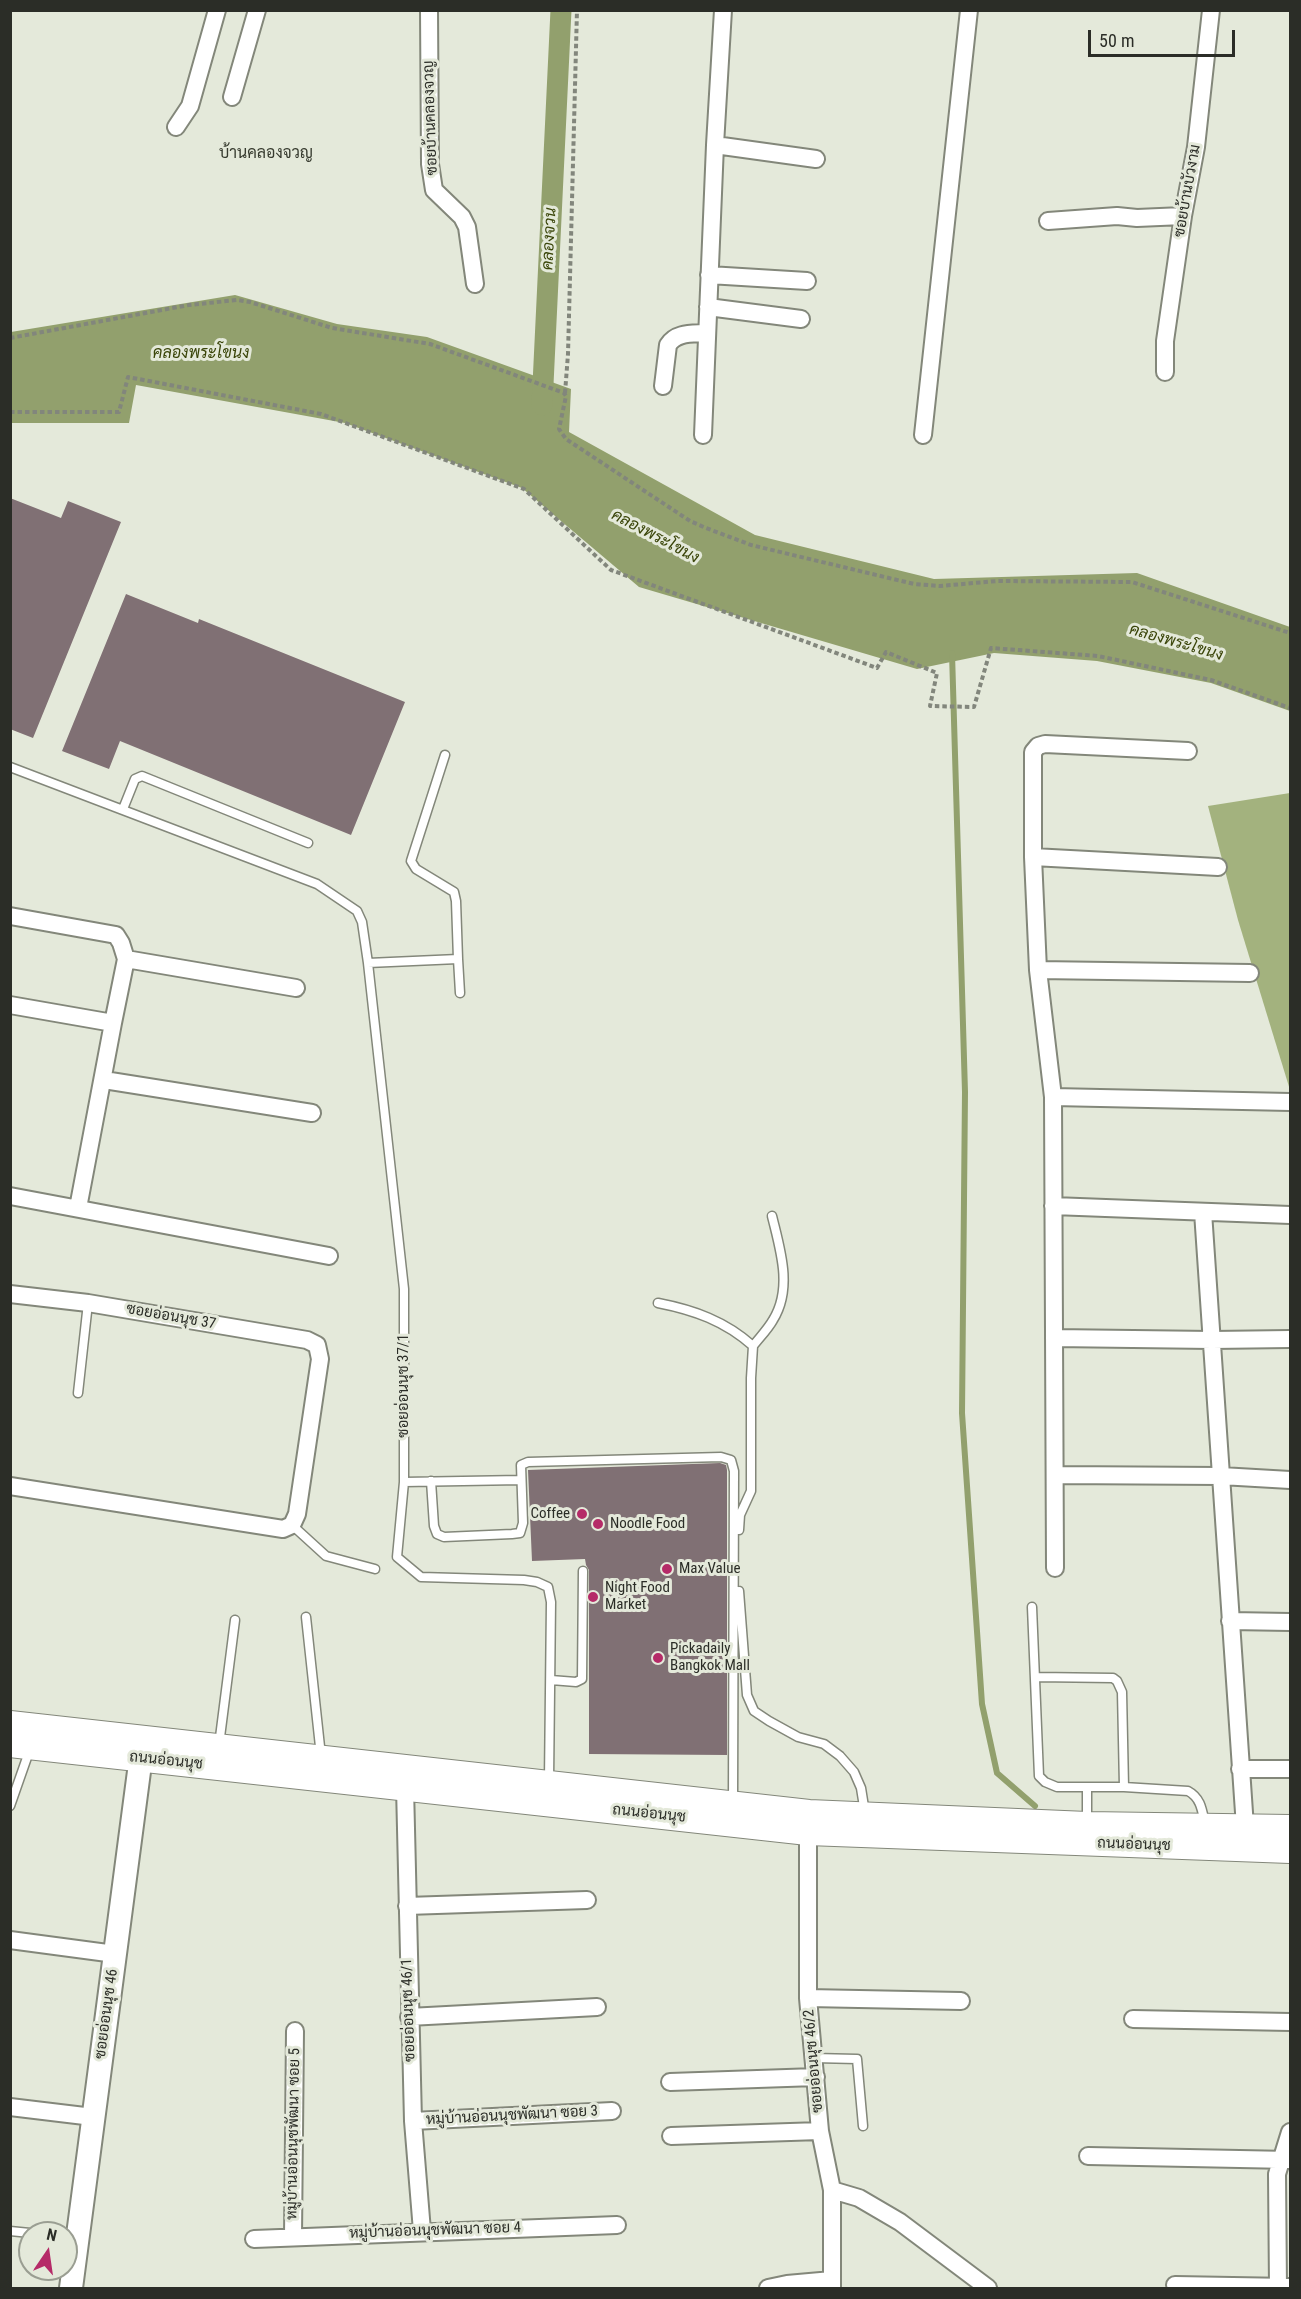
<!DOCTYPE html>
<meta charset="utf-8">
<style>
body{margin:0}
#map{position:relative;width:1301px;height:2299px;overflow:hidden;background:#e4e9da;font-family:"Roboto Condensed",sans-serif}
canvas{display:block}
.frame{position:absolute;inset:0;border:12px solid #2b2d27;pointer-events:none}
.north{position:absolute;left:18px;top:2221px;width:60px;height:60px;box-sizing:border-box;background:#e4e9da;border:2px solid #9a9e92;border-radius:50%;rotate:13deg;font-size:16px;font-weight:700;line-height:24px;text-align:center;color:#2b2d27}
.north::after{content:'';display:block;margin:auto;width:21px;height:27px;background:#b52b68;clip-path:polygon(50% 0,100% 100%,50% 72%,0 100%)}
.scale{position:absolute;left:1088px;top:30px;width:147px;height:27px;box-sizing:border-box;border:3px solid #2b2d27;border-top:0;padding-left:8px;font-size:18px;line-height:21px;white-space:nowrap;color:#2b2d27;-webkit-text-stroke:4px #e4e9da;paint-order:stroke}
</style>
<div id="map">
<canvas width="1301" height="2299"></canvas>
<div class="frame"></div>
<div class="north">N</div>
<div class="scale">50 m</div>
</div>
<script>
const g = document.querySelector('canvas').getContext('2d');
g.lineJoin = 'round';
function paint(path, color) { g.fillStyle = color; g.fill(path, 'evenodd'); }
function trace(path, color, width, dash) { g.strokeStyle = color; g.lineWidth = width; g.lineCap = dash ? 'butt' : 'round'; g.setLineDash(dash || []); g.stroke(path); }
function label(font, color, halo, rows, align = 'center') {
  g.font = font + ' "Roboto Condensed",Sarabun,sans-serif'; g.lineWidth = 6; g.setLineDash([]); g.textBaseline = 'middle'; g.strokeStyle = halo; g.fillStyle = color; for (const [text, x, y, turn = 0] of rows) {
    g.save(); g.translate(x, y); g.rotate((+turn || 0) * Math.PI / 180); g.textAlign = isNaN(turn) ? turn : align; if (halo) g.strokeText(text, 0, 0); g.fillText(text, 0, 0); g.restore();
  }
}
paint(new Path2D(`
 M 1290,793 L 1290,1090 L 1238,920 L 1208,806 Z`), '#a3b27e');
paint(new Path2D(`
 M 235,295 L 337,324 L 427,337 L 571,389 L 569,432 L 755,535 L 934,579 L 1137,573 L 1290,627 L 1290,711 L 1211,683 L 1097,661 L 994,653 L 917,669 L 639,587 L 522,488 L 345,423 L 136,385 L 129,423 L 11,423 L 11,332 Z`), '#92a06d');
trace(new Path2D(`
 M 952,653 L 965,1092 L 962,1413 L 982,1704 L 997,1773 L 1035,1806`), '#92a06d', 6);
trace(new Path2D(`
 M 542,405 L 561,10`), '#92a06d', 21);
paint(new Path2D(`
 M 10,498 L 61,518 L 68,501 L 121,522 L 33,738 L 10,729 Z
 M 126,594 L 198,623 L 199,619 L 405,702 L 351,835 L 120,741 L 109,769 L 62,751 Z
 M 720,1463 L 726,1465 L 727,1470 L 727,1755 L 589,1754 L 589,1570 L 586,1565 L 585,1559 L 532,1561 L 528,1470 Z`), '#807074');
const lane = new Path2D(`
 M 10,767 L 317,884 L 357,911 L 362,922 L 368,963 L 404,1289 L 404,1482 L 397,1557 L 421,1577 L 524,1580 L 537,1582 L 548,1587 L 551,1602 L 549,1780
 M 123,809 L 135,779 L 142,776 L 308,843
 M 458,959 L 460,993
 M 368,963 L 458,959 L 456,901 L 454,892 L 416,869 L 411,861 L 445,755
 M 658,1303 C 694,1310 725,1321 753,1346 L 751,1378 L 751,1491 L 740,1515 L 739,1530
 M 753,1346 C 760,1337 768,1329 773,1320 C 793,1288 780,1249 772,1216
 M 78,1393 L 88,1303
 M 431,1481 L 434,1526 L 437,1534 L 444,1537 L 512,1534 L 520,1533 L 523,1523 L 521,1465 L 528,1462 L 721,1457 L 731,1460 L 734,1471 L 733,1801
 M 404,1482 L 521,1480
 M 292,1525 L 326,1556 L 375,1569
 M 739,1591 L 747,1695 L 754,1711 L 769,1721 L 798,1737 L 824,1744 L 840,1756 L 854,1772 L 861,1788 L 865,1813
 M 1032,1607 L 1039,1776 L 1045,1782 L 1057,1787 L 1124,1787 L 1122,1692 L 1117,1681 L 1113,1678 L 1036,1677
 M 306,1617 L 321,1756
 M 551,1680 L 576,1682 L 582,1679 L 583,1571
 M 219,1745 L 235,1620
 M 1124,1787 L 1188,1791 C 1201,1798 1202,1810 1205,1824
 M 10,1806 L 30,1749
 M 1087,1823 L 1087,1788
 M 814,2058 L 857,2059 L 863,2126
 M 10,2231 L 30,2233`);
const street = new Path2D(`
 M 429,10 L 430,164 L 434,190 L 462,217 L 467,227 L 475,284
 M 232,97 L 257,10
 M 176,127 L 190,106 L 217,10
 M 715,145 L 816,159
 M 1048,221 L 1117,216 L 1137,218 L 1183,216
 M 709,275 L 807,281
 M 708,307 L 801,319
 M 1165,372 L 1165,341 L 1183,216 L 1196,147 L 1211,10
 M 663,386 L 668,345 C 676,332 692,334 706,333
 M 703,435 L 715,145 L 723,10
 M 923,435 L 969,10
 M 1033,857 L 1218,867
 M 10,916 L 116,935 L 121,943 L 126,959
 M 1038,970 L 1250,973
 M 10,1005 L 113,1023 L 126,959 L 296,988
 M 104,1080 L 312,1113
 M 1053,1097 L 1290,1102
 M 10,1196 L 329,1256
 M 1053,1206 L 1290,1215
 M 78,1208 L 113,1023
 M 1203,1212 L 1245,1827
 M 10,1294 L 88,1303 L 307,1340 L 317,1345 L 320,1359 L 297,1514 L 292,1525 L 283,1529 L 10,1486
 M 1054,1338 L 1212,1340 L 1290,1339
 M 1055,1475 L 1221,1476 L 1290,1480
 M 1055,1568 L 1053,1097 L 1038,970 L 1033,857 L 1033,752 L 1038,746 L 1045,744 L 1188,751
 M 1230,1621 L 1290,1622
 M 1240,1769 L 1290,1769
 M 405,1787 L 413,2121 L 422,2231
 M 808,1832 L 808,1998 L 820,2131 L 832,2190 L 832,2288
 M 407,1906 L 587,1900
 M 10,1940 L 115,1954
 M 808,1998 L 961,2001
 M 409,2017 L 597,2007
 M 1133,2019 L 1290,2022
 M 670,2082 L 816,2077
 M 10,2107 L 93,2117
 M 413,2121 L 612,2111
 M 671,2136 L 820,2131
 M 1088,2156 L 1290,2160
 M 832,2190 L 859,2198 L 900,2222 L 988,2288
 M 293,2236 L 295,2031
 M 254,2239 L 617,2225
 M 1175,2285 L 1290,2287
 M 768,2288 L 787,2284 L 832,2280
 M 1278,2288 L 1277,2174 L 1290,2132`);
const secondary = new Path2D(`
 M 71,2288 L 143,1741`);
const primary = new Path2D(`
 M 10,1724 L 809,1813 L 1087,1825 L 1290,1828
 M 10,1744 L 808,1832 L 1290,1850`);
trace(lane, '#83877a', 11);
trace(street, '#83877a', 20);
trace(secondary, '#83877a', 26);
trace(primary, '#83877a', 28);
trace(new Path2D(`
 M 10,338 L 189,305 L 237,300 L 250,302 L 332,328 L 430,344 L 564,393 L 566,396 L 559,429 L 566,439 L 690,521 L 706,528 L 751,545 L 914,584 L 940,586 L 997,581 L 1132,582 L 1290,633
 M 565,393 L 568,354 L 577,10
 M 10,412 L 119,412 L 128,377 L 321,414 L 524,489 L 611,570 L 877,668 L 886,652 L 937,673 L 930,706 L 974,707 L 991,648 L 1098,656 L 1211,680 L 1290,708`), '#82867c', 4, [4.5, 3]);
trace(lane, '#fff', 8);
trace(street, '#fff', 16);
trace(secondary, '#fff', 22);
trace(primary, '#fff', 26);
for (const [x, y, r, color] of [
 [582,1514,6,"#b52b68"],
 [598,1524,6,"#b52b68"],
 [667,1569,6,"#b52b68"],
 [593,1597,6,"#b52b68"],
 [658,1658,6,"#b52b68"]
]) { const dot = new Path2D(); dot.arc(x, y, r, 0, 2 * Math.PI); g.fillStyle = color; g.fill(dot); trace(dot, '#e4e9da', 2); }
label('15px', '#2b2d27', '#e4e9da', [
 ["ซอยบ้านคลองจวญ",431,118,-92],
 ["ซอยบ้านบัวงาม",1188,191,-80],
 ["ซอยอ่อนนุช 37",171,1317,10],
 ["ซอยอ่อนนุช 37/1",404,1386,-90],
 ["ถนนอ่อนนุช",166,1761,6],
 ["ถนนอ่อนนุช",649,1814,6],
 ["ถนนอ่อนนุช",1134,1845,2],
 ["ซอยอ่อนนุช 46/1",409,2010,-92],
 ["ซอยอ่อนนุช 46",107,2014,-82],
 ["ซอยอ่อนนุช 46/2",814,2061,-95],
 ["หมู่บ้านอ่อนนุชพัฒนา ซอย 3",512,2116,-3],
 ["หมู่บ้านอ่อนนุชพัฒนา ซอย 5",294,2134,-89],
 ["หมู่บ้านอ่อนนุชพัฒนา ซอย 4",435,2231,-2]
]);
label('15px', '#2b2d27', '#e4e9da', [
 ["Coffee",570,1514,"right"],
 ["Noodle Food",610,1524],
 ["Max Value",679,1569],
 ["Night Food",605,1588],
 ["Market",605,1605],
 ["Pickadaily",670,1649],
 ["Bangkok Mall",670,1666]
], 'left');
label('16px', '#373b2f', '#e4e9da', [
 ["บ้านคลองจวญ",266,154]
]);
label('italic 16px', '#3a4509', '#e4e9da', [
 ["คลองจวน",550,239,-87],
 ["คลองพระโขนง",201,354],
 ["คลองพระโขนง",655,537,28],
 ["คลองพระโขนง",1176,643,16]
]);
</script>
